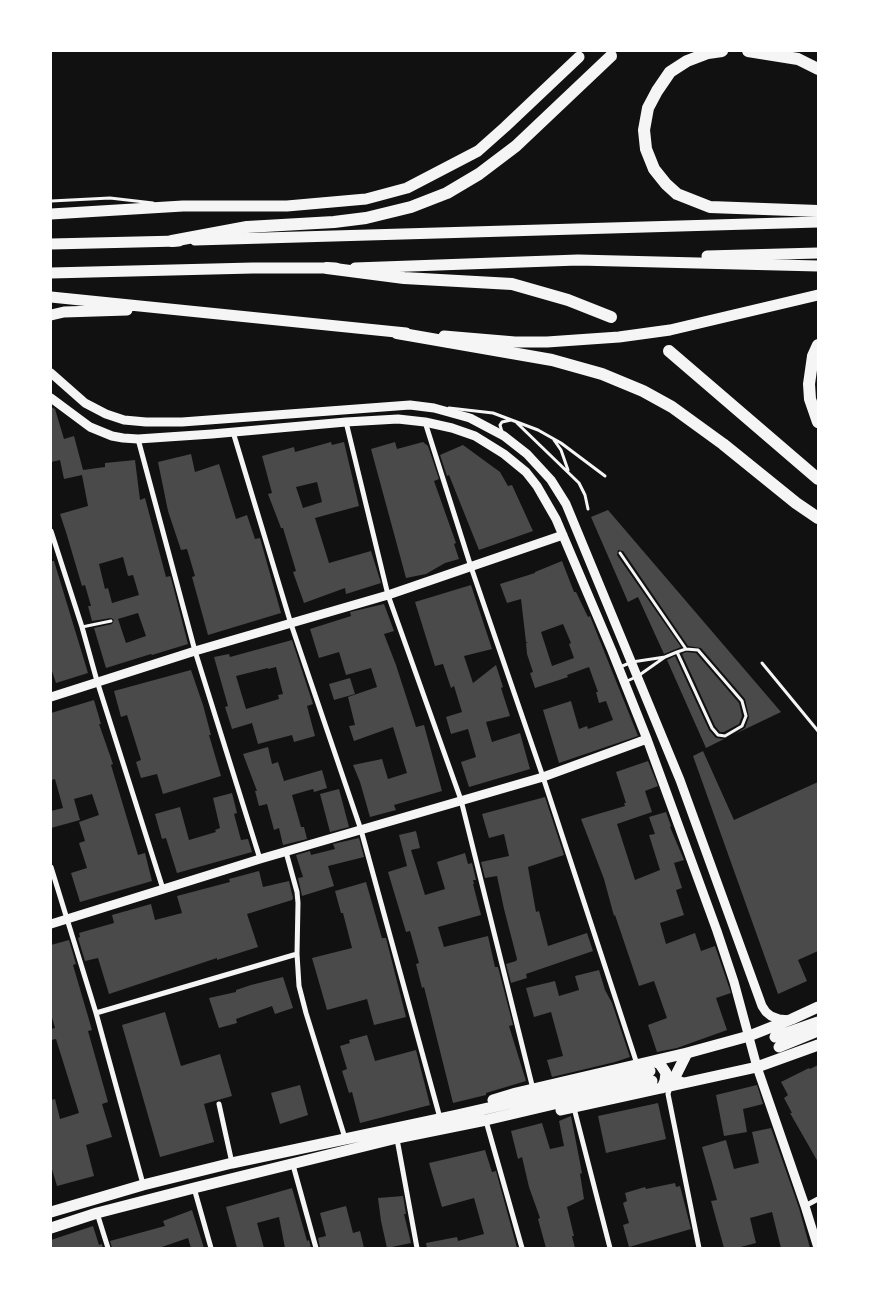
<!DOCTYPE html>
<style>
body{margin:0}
#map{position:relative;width:869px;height:1299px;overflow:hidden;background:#111;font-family:Signika,sans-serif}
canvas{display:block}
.frame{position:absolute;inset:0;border:52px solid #fff;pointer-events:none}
</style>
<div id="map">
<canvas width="869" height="1299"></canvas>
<div class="frame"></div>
</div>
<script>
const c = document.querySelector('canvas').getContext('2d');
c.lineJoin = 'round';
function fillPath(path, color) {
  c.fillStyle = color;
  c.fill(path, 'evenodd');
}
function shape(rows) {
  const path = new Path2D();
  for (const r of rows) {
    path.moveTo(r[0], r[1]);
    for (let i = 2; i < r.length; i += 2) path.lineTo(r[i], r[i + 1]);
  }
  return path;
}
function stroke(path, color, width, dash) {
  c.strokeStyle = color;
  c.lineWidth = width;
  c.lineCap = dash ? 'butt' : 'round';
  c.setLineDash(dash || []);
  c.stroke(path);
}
fillPath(shape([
 [51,407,55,409,64,439,74,436,83,470,105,467,105,463,135,460,140,500,145,498,166,577,170,576,171,578,188,644,152,655,151,654,106,668,94,628,112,624,114,620,111,618,92,621,88,606,91,606,85,585,82,586,66,532,60,514,88,506,82,475,64,479,60,460,51,462],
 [123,557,128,576,133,575,139,595,112,603,108,588,105,589,99,564],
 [138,613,146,636,126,643,118,619],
 [331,442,332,445,344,442,359,506,315,518,329,563,371,551,381,583,346,594,345,588,304,603,293,572,296,571,283,528,281,528,268,494,272,493,262,456,294,447,295,452],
 [317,482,322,502,303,508,296,487],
 [395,442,397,449,423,442,428,446,439,479,434,481,456,543,454,544,459,559,445,563,426,574,406,578,371,449],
 [463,445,500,472,508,486,512,485,533,531,479,550,449,475,447,476,440,455],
 [191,454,195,472,219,464,236,519,247,515,255,539,260,538,281,613,208,635,192,577,195,576,187,549,181,550,168,511,158,462],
 [608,510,781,712,735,734,745,728,749,717,745,699,701,648,688,646,623,551,618,550,617,555,681,647,664,654,638,597,628,602,591,517],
 [51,561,54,561,88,673,56,683,51,668],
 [562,561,574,592,576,592,588,617,590,616,638,736,559,763,543,710,571,701,579,729,587,726,588,729,613,720,606,701,599,703,596,692,598,692,589,667,567,675,568,677,535,688,530,673,533,672,527,654,526,643,528,642,526,642,521,599,507,603,500,584,535,573,535,572],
 [563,624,571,643,569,644,574,658,552,666,541,632],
 [471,585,492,649,464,656,473,683,496,665,503,687,501,688,510,716,486,722,492,742,520,733,530,769,469,787,461,762,476,757,468,729,451,734,446,717,462,712,454,686,451,688,443,664,435,666,415,602],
 [384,604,394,631,384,634,396,665,416,727,424,725,442,791,394,805,396,810,370,817,360,782,353,765,382,759,388,779,407,773,393,727,354,741,349,726,355,725,348,697,377,687,371,668,346,675,339,652,319,658,310,629,351,616,350,612],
 [292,640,313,704,307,706,315,736,294,742,292,735,258,744,252,723,232,729,225,707,228,706,214,657,229,654,230,657],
 [276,667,283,694,278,695,279,699,246,709,236,676,268,668,268,669],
 [686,652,696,653,739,703,742,716,739,724,724,732,720,732,715,726,682,654],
 [675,656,709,730,716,738,724,739,706,748,667,660],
 [191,670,203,705,211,735,209,735,221,776,163,794,157,774,141,778,136,762,141,760,127,715,121,717,114,691],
 [350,678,355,694,334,700,329,684],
 [94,700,101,724,99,724,113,764,111,765,138,855,145,853,152,881,80,902,71,873,87,868,79,843,85,841,79,822,99,815,92,794,74,799,80,820,51,828,51,811,63,808,55,779,51,780,51,713],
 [268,747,272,764,278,762,284,781,322,770,327,788,314,792,313,789,292,795,301,827,304,827,307,839,283,845,279,828,274,830,267,804,259,806,255,791,257,791,243,754],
 [703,751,734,820,818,782,818,951,798,960,807,981,778,994,693,756],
 [648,761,658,786,645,791,652,812,617,824,635,880,660,870,649,835,655,834,649,817,666,812,671,826,670,827,684,860,674,863,682,888,676,890,684,915,660,923,666,944,695,933,701,951,715,946,731,993,716,998,727,1030,677,1048,657,1052,648,1025,667,1018,654,981,639,986,615,915,614,916,604,879,581,819,625,806,624,803,626,803,616,772],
 [339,789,349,827,330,832,320,794],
 [232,793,237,813,234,814,241,840,248,839,252,852,177,873,166,838,162,839,155,814,180,807,189,840,216,832,215,830,220,828,213,798],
 [545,797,564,855,528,867,536,912,539,911,548,946,587,933,593,951,526,974,527,978,511,983,506,964,516,961,517,959,504,909,497,876,485,878,481,862,509,856,504,834,489,838,482,814],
 [416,831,420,848,411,850,425,895,445,889,437,862,465,853,468,864,472,863,476,880,473,880,474,884,473,884,481,915,438,927,444,947,488,936,495,967,498,967,513,1025,509,1026,526,1081,486,1093,486,1095,453,1103,424,987,422,988,416,964,419,963,410,931,406,932,388,872,407,866,399,835],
 [359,838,364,857,328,866,334,886,302,896,298,878,303,877,296,855,310,851,311,855,335,849,333,844],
 [259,871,263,887,289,881,293,898,292,900,247,914,258,947,217,960,217,958,109,994,98,958,85,961,78,938,80,937,79,933,114,923,112,915,151,904,155,920,182,913,177,896,230,882,229,879],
 [366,882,382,938,386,938,406,1017,374,1025,367,999,327,1010,312,958,352,948,343,913,341,913,335,891],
 [69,940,76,964,73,965,92,1030,88,1031,108,1102,102,1104,112,1137,86,1145,94,1176,57,1186,51,1166,51,1100,55,1099,60,1119,79,1113,56,1039,51,1040,51,1029,55,1028,51,1014,51,945],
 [599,970,605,990,612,1003,630,1057,615,1062,552,1077,547,1060,563,1056,551,1012,534,1017,526,988,555,981,559,996,579,990,575,976],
 [283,977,293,1008,275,1014,272,1006,236,1019,237,1023,219,1028,209,998,236,992,236,990,251,985],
 [165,1012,181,1066,220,1054,232,1096,204,1104,214,1142,160,1157,122,1025],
 [367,1035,375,1061,416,1050,430,1105,360,1123,352,1092,349,1093,342,1071,347,1069,340,1046,350,1043,349,1040],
 [818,1065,818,1162,790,1113,792,1113,784,1098,788,1095,781,1082,809,1068,810,1069],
 [300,1085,308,1115,280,1124,271,1093],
 [757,1085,763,1104,743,1109,747,1132,724,1136,716,1095],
 [658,1103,666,1139,606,1153,598,1116],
 [571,1116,582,1173,580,1174,584,1199,567,1207,574,1236,572,1236,575,1248,546,1248,538,1219,540,1218,529,1187,522,1157,518,1159,511,1131,542,1123,550,1149,564,1146,559,1121],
 [771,1128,799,1208,810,1248,781,1248,772,1212,750,1218,756,1243,737,1248,724,1248,711,1201,717,1200,702,1147,726,1140,734,1169,759,1163,752,1132],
 [485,1150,492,1172,496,1171,517,1248,427,1248,426,1243,457,1237,458,1241,484,1234,474,1198,442,1207,429,1163],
 [675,1183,676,1187,680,1186,691,1229,629,1247,623,1225,629,1223,623,1203,627,1201,625,1193,645,1187,646,1189],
 [292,1188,307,1241,309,1240,311,1248,285,1248,279,1217,257,1223,264,1248,237,1248,226,1207],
 [403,1196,406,1214,404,1214,411,1243,387,1248,381,1221,378,1198],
 [346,1206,353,1233,360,1231,364,1248,320,1248,318,1238,326,1236,320,1213],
 [192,1210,204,1248,191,1248,188,1238,159,1248,112,1248,110,1241,165,1226,163,1221],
 [93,1226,99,1245,102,1244,103,1248,51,1248,51,1240]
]), '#4a4a4a');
stroke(shape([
 [51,201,110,198,153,203],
 [449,408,493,413,538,430,561,443,605,476],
 [517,423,579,483,585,495,588,509],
 [502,432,500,425,502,422,511,420],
 [554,440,561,450,568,470],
 [620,553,686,649],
 [82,627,111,621],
 [762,663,818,731],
 [620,667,632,662,665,657],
 [625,682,638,676,665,657,677,652,686,649,698,650,742,701,746,716,742,726,725,736,718,735,712,728,677,652]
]), '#f5f5f5', 3);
stroke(shape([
 [346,422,388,595,461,800,533,1089],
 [425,422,471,567,543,777,637,1064],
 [233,432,291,624,361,830,440,1118],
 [138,439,195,651,260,859],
 [51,531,82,627,97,681,163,889],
 [286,852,297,892,298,903,297,954,299,986,306,1013,345,1138],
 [51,867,96,1013,143,1184],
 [96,1013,297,954],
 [670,1087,668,1094,699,1248],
 [219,1104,232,1163],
 [574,1108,610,1248],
 [486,1121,522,1248],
 [397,1139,417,1248],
 [293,1165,316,1248],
 [194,1188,211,1248],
 [805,1206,818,1199],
 [97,1213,108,1248]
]), '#f5f5f5', 5);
stroke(shape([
 [51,373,85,403,106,414,124,420,146,422,182,422,410,405,434,408,470,418,504,436,527,454,551,480,566,504,680,780,762,1006,766,1012,771,1016,779,1019,790,1020],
 [51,398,90,427,112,436,123,438,138,439,212,434,346,422,398,419,425,422,452,428,475,436,504,454,526,472,537,486,556,519,612,651,647,739,717,931,734,982,757,1067,805,1206,818,1248],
 [51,697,195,651,388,595,563,535],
 [51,924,260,859,543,777,647,739]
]), '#f5f5f5', 9);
stroke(shape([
 [775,1037,818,1022],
 [779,1047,818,1031],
 [654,1061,660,1064,666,1073,665,1081,662,1088],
 [683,1083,678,1081,675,1077,687,1053],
 [493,1100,516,1093,687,1053,749,1036,792,1019,818,1007],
 [561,1110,757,1067,818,1045],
 [51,1212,143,1185,232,1163,458,1115,650,1071],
 [51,1228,97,1213,194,1188,397,1138,486,1120,652,1081]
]), '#f5f5f5', 11);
stroke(shape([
 [51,214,183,206,287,206,366,199,407,188,478,151,505,127,579,57],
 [195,240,818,222],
 [51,244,179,241],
 [707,256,818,253],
 [355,268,578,260,818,266],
 [51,273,253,268,336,268],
 [51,297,406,333],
 [51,315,64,312,127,310],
 [444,336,515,342,547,342,619,337,670,330,818,295]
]), '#f5f5f5', 11);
stroke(shape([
 [722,51,708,53,687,61,670,72,657,91,648,108,644,130,646,149,654,169,666,184,677,194,710,207,818,211],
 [748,51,798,59,818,69],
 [172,241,247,227,334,222,366,218,411,207,447,193,479,174,516,146,611,56],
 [327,268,404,278,512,284,568,300,611,317],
 [397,333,552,360,602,374,643,391,672,407,723,444,796,503,818,518],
 [818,345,813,356,809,384,810,399,818,422],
 [669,351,818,479]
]), '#f5f5f5', 12);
</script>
